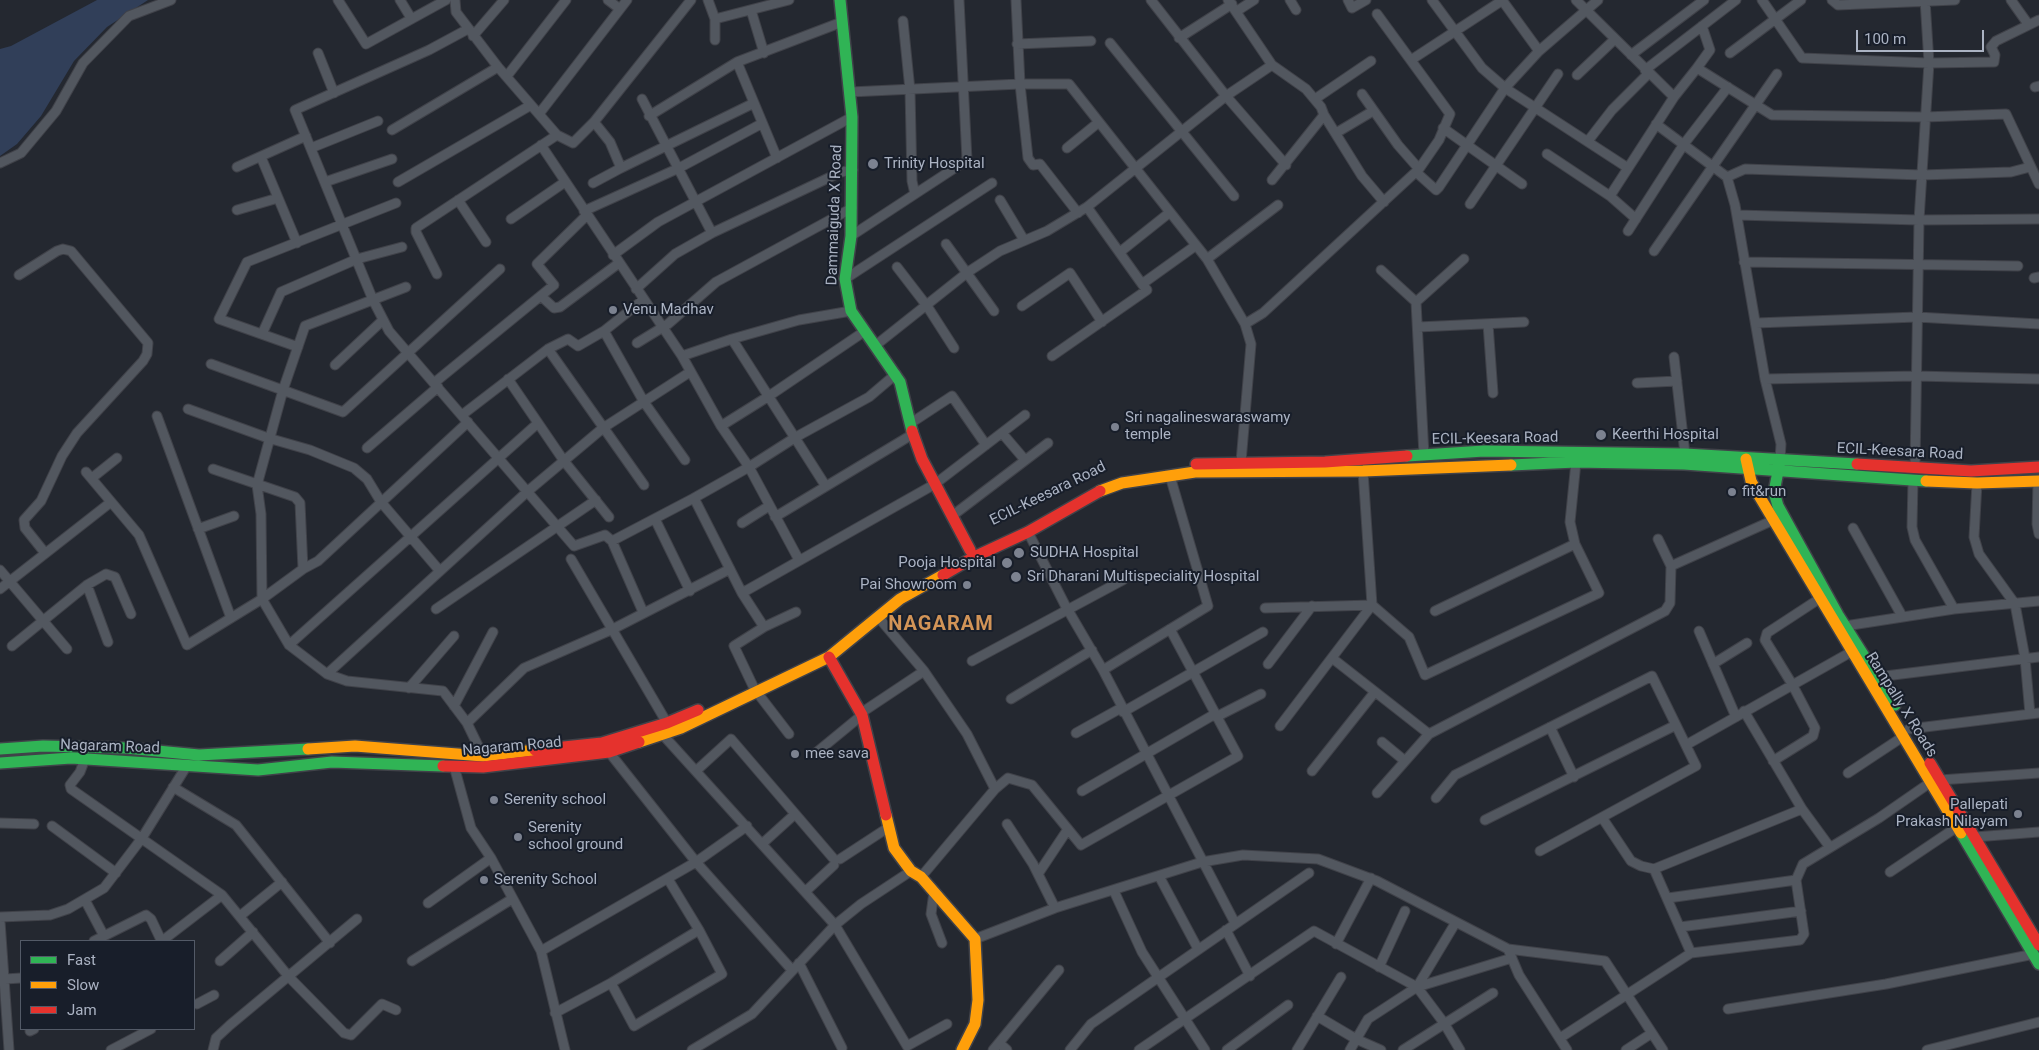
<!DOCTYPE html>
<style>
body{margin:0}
#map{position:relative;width:2039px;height:1050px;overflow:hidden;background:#242830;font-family:Roboto,sans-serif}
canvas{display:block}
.legend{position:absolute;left:20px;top:940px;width:175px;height:90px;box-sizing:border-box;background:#181e2a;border:1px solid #535a67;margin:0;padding:6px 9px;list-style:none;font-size:15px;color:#abb3c3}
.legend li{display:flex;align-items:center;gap:10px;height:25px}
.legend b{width:25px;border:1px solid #535a67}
.scale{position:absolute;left:1856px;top:30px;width:128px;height:22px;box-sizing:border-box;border:2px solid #abb3c3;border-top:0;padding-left:6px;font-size:15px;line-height:18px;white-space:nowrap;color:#abb3c3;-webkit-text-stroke:4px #181e2a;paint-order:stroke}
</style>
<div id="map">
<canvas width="2039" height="1050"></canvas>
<ul class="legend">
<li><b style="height:6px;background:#30b455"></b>Fast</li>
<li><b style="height:6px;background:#ff9f0a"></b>Slow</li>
<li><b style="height:6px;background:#e5322d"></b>Jam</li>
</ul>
<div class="scale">100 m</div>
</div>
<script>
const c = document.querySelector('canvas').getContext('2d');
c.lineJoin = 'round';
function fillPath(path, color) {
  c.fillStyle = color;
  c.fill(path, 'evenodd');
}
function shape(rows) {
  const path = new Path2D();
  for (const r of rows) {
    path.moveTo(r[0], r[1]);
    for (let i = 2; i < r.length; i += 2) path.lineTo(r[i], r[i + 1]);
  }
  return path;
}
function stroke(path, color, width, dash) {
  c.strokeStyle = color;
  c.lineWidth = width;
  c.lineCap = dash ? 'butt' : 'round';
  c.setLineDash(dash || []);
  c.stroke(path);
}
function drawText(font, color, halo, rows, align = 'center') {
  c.font = font + ' Roboto,sans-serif';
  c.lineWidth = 4;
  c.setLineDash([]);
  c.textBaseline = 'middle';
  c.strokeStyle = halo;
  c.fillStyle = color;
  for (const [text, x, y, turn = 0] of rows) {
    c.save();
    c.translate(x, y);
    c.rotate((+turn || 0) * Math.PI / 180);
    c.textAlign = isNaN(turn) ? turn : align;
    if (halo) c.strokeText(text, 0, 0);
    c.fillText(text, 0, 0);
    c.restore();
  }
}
fillPath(shape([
 [97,0,148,0,107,27,74,61,41,116,17,144,0,156,0,49,11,46]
]), '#313f59');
const street = shape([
 [338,0,366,44,446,0],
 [400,0,411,18],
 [455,0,456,12,498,67,557,135,573,143,594,122,691,0],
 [608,0,620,9],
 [708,0,715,19,715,40],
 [1016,0,1020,84,1028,158,1033,165,1040,164,1078,213],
 [1151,0,1226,96,1286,165],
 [1290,0,1296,10],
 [1348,0,1352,8,1366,0],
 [1432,0,1482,68,1505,88,1628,168],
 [1502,0,1539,51],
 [1576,0,1674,97],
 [1762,0,1802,58,1929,63,1994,62,1995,55,1991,47,1996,41,2039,20],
 [1832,0,1838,5,1955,0],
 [2011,0,2028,24],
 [751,10,764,53],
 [1237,11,1254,0],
 [715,19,789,0],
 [903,21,910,90,912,181,915,194,967,160,959,0],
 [468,29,429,50,295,110,373,300,389,331,574,546,605,535,612,541,643,612],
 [473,36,504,0],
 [1179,38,1232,4],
 [1110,43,1234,196],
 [1017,44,1091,41],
 [318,53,334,93],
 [1730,53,1801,0],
 [1631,55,1704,0],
 [1411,60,1503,0],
 [737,62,842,22],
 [1272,65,1306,89,1321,107,1324,115,1272,180],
 [1697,68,1710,50,1702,26],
 [1645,70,1736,0],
 [1577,75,1615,39],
 [507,76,566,0],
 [2035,87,2039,86],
 [850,92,1020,84,1069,84,1207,259,1245,324,1251,344,1241,462],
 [1362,94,1398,145,1419,169],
 [642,99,712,233],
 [1315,99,1371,61],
 [539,114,627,0],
 [1324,115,1362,176,1384,202],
 [649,116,737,62,777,158],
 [1656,124,1727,177,1735,205,1765,379,1781,444,1780,460],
 [1443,128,1522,184],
 [392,130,498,67],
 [1336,133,1373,111],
 [1588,141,1612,110,1649,73],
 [541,145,682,356,721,426,749,467,799,560],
 [311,148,378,121],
 [1067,148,1099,122],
 [1547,154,1610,196,1674,97,1697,68,1772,115,1925,117,2006,114,2039,184],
 [261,157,297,243],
 [0,163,21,153,56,111,83,63,129,16,171,0],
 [237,167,306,136],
 [621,168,754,103],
 [1416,172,1436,190,1439,187,1505,88,1539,51,1598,0],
 [1727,177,1745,169,1922,175,2011,172,2030,167],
 [325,182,392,159],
 [398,182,531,105],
 [593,183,621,168,610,142,594,122],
 [1610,196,1636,219],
 [458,200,486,242],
 [1000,200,1024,240],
 [1470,204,1558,74],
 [1087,207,1142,284,1195,246],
 [237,210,278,198],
 [584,211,679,168,761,124],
 [1737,215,1919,220,2039,219],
 [511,219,565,182],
 [1628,231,1684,144,1728,87],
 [851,236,915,194],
 [946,244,994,311],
 [1654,251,1777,74],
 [1120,252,1169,213],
 [613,255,658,222,852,117],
 [1207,259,1278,205],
 [1744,262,2018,266],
 [897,267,927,306,954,348],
 [1381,270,1416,302,1424,455],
 [437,274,416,232,416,228,557,135],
 [19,275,57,251,63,249,71,251,148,343,147,354,143,361,77,433,62,456,41,501,24,520,25,528,45,553],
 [2034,278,2039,277],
 [845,279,992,183],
 [406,287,305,326,283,390,257,485,261,514,262,599,289,645,327,674,347,681,443,691,467,723,483,756],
 [636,289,675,254,712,233,841,172,853,170],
 [541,296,554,308,560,307,619,263],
 [1416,302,1464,259],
 [1022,306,1070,273,1102,322],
 [1756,323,1917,317,2039,324],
 [1245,324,1263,313,1419,169,1439,140,1450,114,1377,14],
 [1488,324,1493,393],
 [1418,327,1524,322],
 [604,331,644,402,685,460],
 [262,334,281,292,357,259,402,247],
 [732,339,825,485],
 [637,343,668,324,716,282,852,208],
 [876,345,968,272,1000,251,1047,231,1087,207,1226,96,1272,65,1228,0],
 [298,347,219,319,247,262,396,203],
 [548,349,644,485],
 [682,356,732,339,799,320,851,311],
 [1052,356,1147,290,1142,284],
 [1674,357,1685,454],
 [211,364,343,412,500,269],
 [335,365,383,320],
 [508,379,564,461,609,517],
 [1765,379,1916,376,2039,379],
 [434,383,554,285,537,264,587,215],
 [1637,383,1677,381],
 [188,409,268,438,310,450,354,468,367,479,381,502,439,570],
 [462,415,548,349,568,339,578,346,604,331,643,300],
 [157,416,231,618],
 [911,423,952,396,986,445],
 [721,426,769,396,865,331],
 [1002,433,1025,460],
 [367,448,438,387],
 [1915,468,1919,220,1929,63,1925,0],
 [213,469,295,497,300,503,303,569],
 [86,472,139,535,187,645,262,599,303,569,318,561,468,422],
 [92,478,117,458],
 [1913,480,1912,527,1915,540,1954,609],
 [2038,481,2037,524,2039,534],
 [1977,483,1974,537,1979,554,2015,604,2025,658,2030,714],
 [694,498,742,593,764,627],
 [952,516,1048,443],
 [775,517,913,434],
 [655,519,690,591],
 [742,523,769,506],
 [1853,528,1902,616],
 [198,529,234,516],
 [1028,532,1065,605,1103,670,1235,923],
 [1658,539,1671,566],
 [612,541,694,498,749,467,796,437,869,397,896,374],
 [571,559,667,723],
 [0,570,67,649],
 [87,585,108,642],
 [0,589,111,502],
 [742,593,935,484,1025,415],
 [1265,608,1372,605,1409,637,1425,675,1599,593,1575,544,1570,522,1576,462],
 [436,609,596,500],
 [1435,611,1575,544],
 [879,618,924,671,967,734,995,789,921,877],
 [1845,626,1954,609,2039,601],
 [1699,631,1736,717],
 [289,645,538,423],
 [12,646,87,585,106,574,115,577,131,614],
 [1332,658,1429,734],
 [972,661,1123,580],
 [1268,664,1312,606],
 [1713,664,1747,643],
 [1103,670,1208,606,1170,476],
 [327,674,528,491,603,428,690,372],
 [1877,677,2039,657],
 [753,686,734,646,764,627,796,612],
 [409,688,454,636],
 [756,691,789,734],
 [1011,699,1092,650],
 [454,706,493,632],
 [1744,711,1802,809,1829,846],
 [1123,712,1263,632],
 [861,713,924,671],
 [1216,717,1261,694],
 [467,723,524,668,611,630,730,569],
 [1280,726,1372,605,1363,471],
 [1550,727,1574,777],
 [1909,729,2039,713],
 [1076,733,1121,708],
 [663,735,835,925,907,1046,947,1024],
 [1382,742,1405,761],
 [1686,745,1851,652],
 [609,752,696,862,792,970],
 [817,752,862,715],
 [85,759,80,772,70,785,71,789,222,895,289,977,344,1033,351,1035,382,1004,396,1010],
 [1773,761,1813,736,1815,728,1792,684,1765,640,1767,633,1819,599],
 [454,766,471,828,491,858,541,951,565,1050],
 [697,770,731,739,833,858],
 [1312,771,1374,693],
 [1848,773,1904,736],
 [1940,780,2039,773],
 [173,787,236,825,330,943],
 [995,789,1008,778,1032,785,1081,845,1238,756,1170,629],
 [1082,791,1215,714],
 [1377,793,1429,734,1665,611,1670,603,1671,566,1778,518],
 [1436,798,1455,775,1652,676,1696,766,1540,851],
 [1603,819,1631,861,1641,866,1654,869,1802,809],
 [1485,820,1676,725],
 [0,823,34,824],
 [1007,824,1033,864,1055,908],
 [52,826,116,873],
 [1975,837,2039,832],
 [763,843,795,814],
 [840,859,889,827],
 [1890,872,1957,827],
 [1038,874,1068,829],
 [1159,876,1198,949],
 [806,891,834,865],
 [1114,891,1142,952,1205,1050],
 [934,892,931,914,942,943],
 [1668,898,1796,880,1803,864,1879,818,1931,782],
 [85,900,104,936,94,941],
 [428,903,491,858],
 [240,916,282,882],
 [0,917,50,915,68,909,104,888,142,838,186,767],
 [0,921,9,1050],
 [1680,927,1801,911],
 [1226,930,1250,976],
 [104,936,146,915,151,919,161,940],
 [975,939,1055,908,1202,862,1243,855,1318,859,1377,881,1508,949,1605,961,1663,1050],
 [162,941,222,895],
 [1336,944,1371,878],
 [1508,949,1519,975,1567,1050],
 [541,951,696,862,747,826],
 [1691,953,1800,940,1804,934,1796,880],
 [220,961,253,932],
 [412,961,512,899],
 [799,963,842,1048],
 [1379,967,1405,911],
 [5,979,21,978],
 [611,983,634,1026,722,974,699,930,668,879],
 [1417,987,1512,958],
 [197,1004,214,995],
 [1728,1009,1886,984,2034,954],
 [555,1013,611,983,699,930],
 [1317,1016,1356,1039,1381,1050],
 [30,1031,34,1029],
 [1560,1038,1691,953,1654,869],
 [999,1043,1007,1050],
 [111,1050,151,1029],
 [213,1050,216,1038,230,1025,357,919],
 [692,1050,752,1014,835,925,861,904,911,871],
 [993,1050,1059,970],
 [1070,1050,1091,1024,1309,873],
 [1139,1050,1314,931,1417,987,1444,1023,1460,1050],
 [1227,1050,1288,1005],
 [1297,1050,1341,977],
 [1350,1050,1368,1019,1417,987,1456,922],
 [1403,1050,1493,993],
 [1626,1050,1652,1033],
 [1927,1050,2039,1022]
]);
const fast = shape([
 [840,0,852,117,851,236,845,279,851,311,900,382,912,431],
 [1407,456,1484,451,1685,454,1857,464],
 [1780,461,1774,492,1778,506,1838,615,1895,705],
 [1511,465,1576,462,1684,464,1926,481],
 [0,749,43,746,126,748,199,755,308,749],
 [0,763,71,758,258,770,332,762,443,766],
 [1961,833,2039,964]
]);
const slow = shape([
 [1746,459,1751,481,1758,494,1961,833],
 [1926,481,1977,483,2039,481],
 [1100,491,1122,483,1195,472,1363,471,1511,465],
 [639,742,681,728,829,657,900,599,943,575],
 [308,749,355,746,483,756,535,750],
 [886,815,894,848,911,871,921,877,975,939,978,1000,975,1024,962,1050]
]);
const jam = shape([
 [912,431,922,459,970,550],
 [1196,464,1325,462,1407,456],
 [1857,464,1971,471,2039,467],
 [943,575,974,557,1028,532,1100,491],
 [829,657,862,715,886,815],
 [535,750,602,743,667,723,698,710],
 [1930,763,2039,945],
 [443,766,483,767,609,752,639,742]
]);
stroke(street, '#404249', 11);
stroke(fast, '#404249', 14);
stroke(slow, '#404249', 14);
stroke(jam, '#404249', 14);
stroke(street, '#52575f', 9);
stroke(fast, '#30b455', 11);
stroke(slow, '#ff9f0a', 11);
stroke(jam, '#e5322d', 11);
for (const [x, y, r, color] of [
 [873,164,6,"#7c8290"],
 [613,310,5,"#7c8290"],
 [1115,427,5,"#7c8290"],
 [1601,435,6,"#7c8290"],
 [1732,492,5,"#7c8290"],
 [1019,553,6,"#7c8290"],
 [1007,563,6,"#7c8290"],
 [1016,577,6,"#7c8290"],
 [967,585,5,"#7c8290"],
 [795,754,5,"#7c8290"],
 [494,800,5,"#7c8290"],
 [2018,814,5,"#7c8290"],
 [518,837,5,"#7c8290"],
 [484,880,5,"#7c8290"]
]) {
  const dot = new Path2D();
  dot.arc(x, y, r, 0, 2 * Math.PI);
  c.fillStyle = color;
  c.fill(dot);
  stroke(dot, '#181e2a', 2);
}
drawText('15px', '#abb3c3', '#181e2a', [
 ["Trinity Hospital",884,164],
 ["Venu Madhav",623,310],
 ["Sri nagalineswaraswamy",1125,418],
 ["temple",1125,435],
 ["Keerthi Hospital",1612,435],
 ["fit&run",1742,492],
 ["SUDHA Hospital",1030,553],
 ["Pooja Hospital",996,563,"right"],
 ["Sri Dharani Multispeciality Hospital",1027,577],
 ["Pai Showroom",957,585,"right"],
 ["mee sava",805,754],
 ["Serenity school",504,800],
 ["Pallepati",2008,805,"right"],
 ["Prakash Nilayam",2008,822,"right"],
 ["Serenity",528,828],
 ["school ground",528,845],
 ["Serenity School",494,880]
], 'left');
drawText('15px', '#abb3c3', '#181e2a', [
 ["Dammaiguda X Road",835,215,-88],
 ["ECIL-Keesara Road",1495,439,-1],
 ["ECIL-Keesara Road",1900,452,3],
 ["ECIL-Keesara Road",1048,494,-26],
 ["Rampally X Roads",1901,705,58],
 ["Nagaram Road",110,747,2],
 ["Nagaram Road",512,747,-5]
]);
c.letterSpacing = '1px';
drawText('bold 20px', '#d29457', '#181e2a', [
 ["NAGARAM",941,625]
]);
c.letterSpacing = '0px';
</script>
